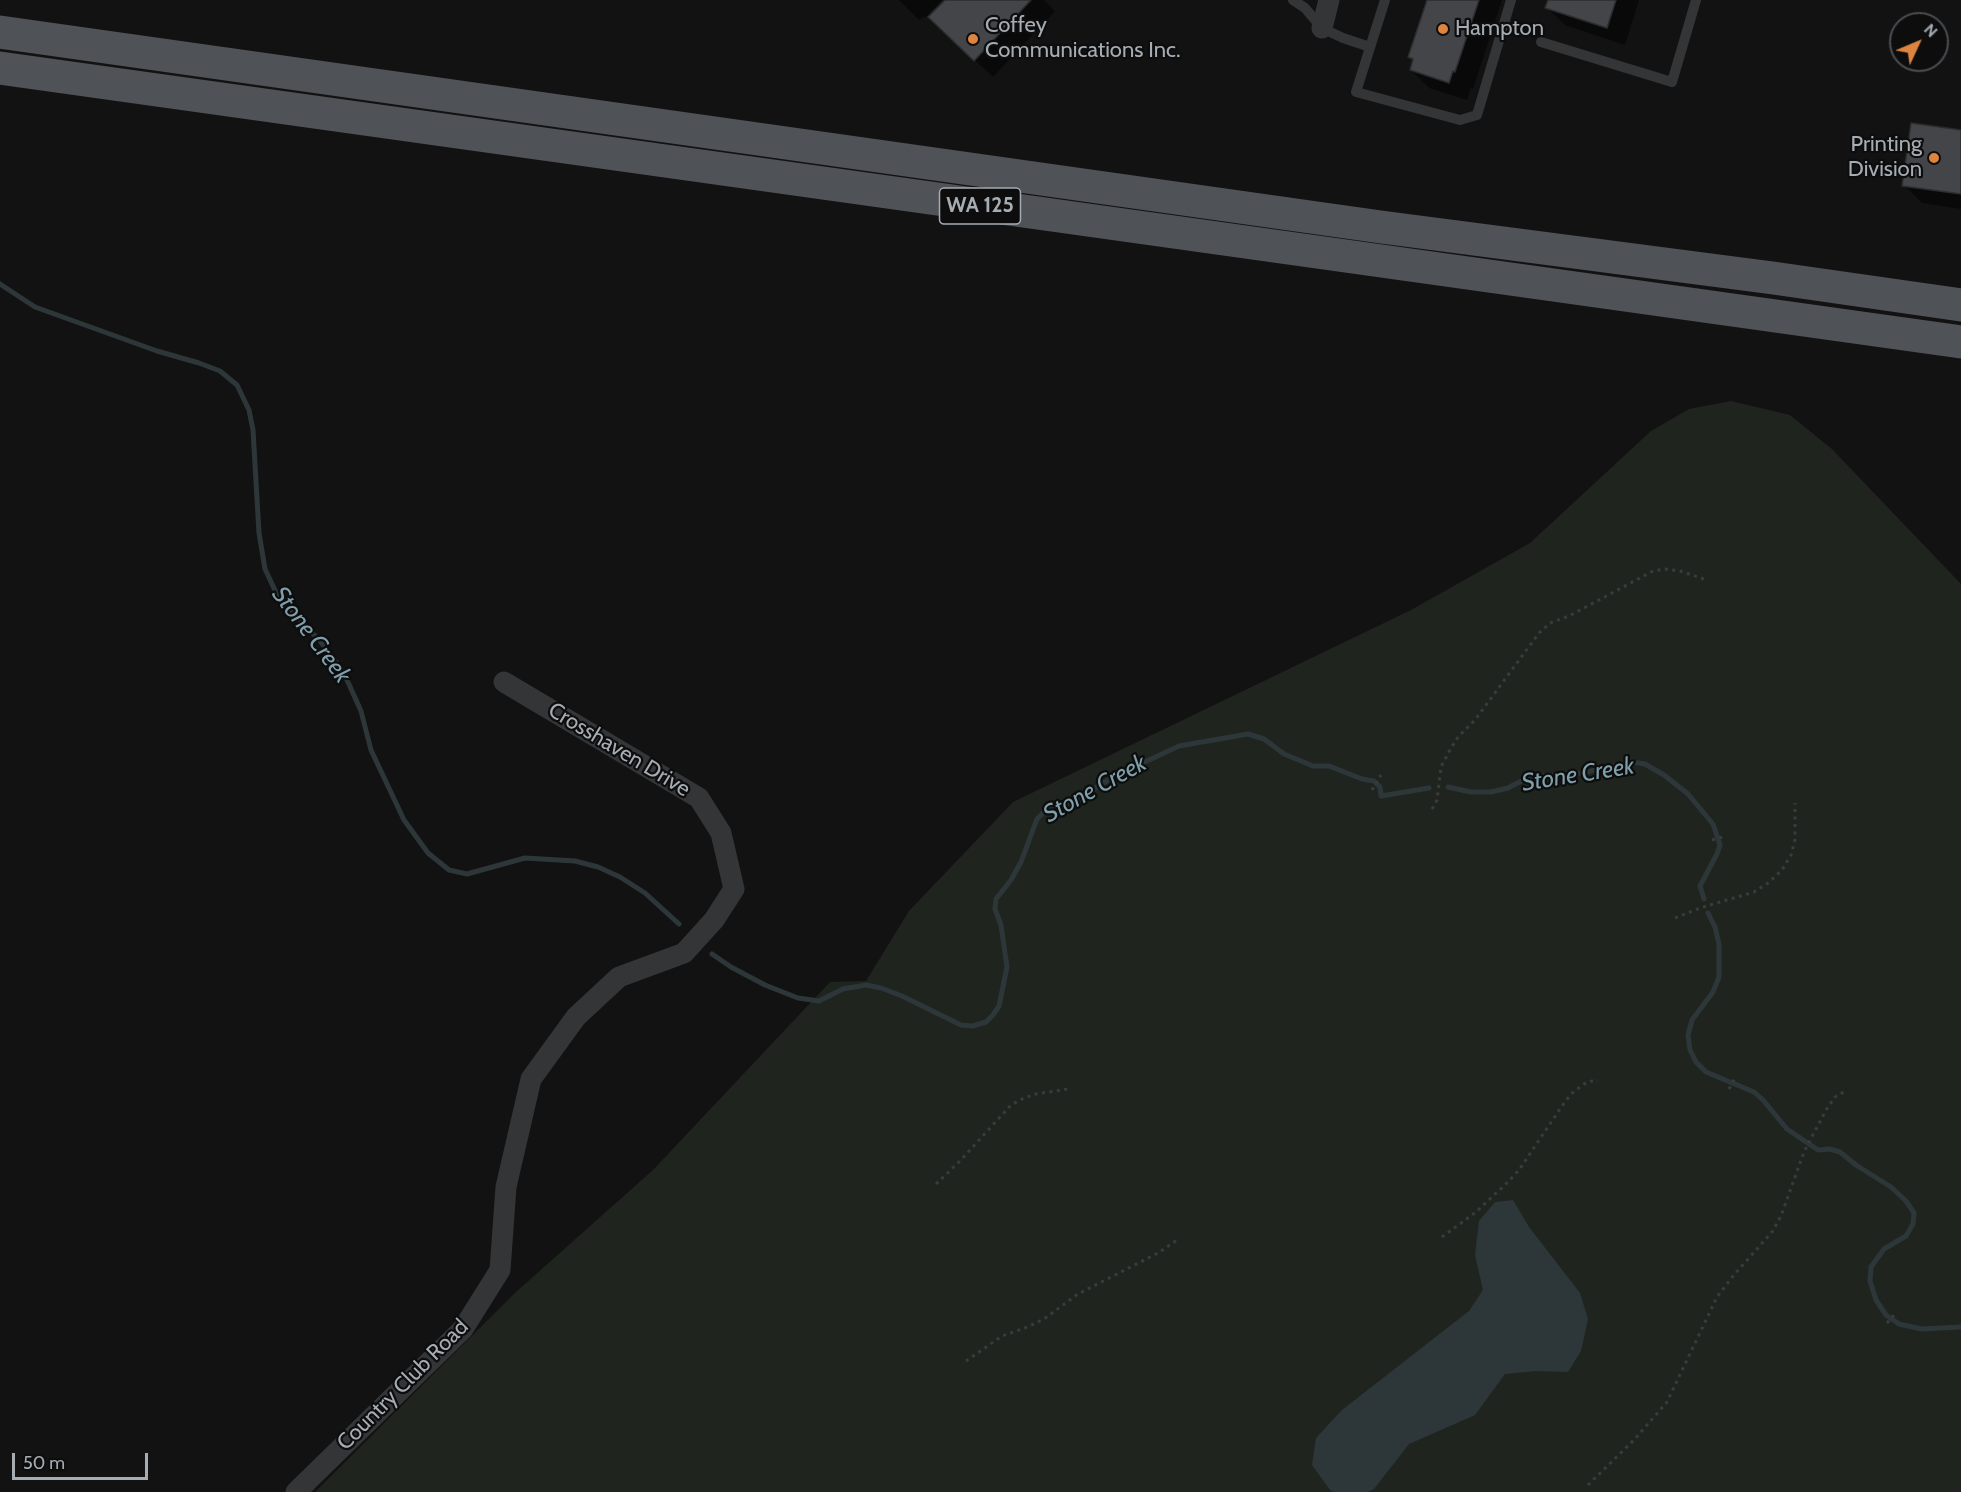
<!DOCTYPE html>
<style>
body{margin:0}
#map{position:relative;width:1961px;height:1492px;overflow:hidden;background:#121213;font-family:Cabin,sans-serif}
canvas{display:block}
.north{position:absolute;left:1889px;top:12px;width:60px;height:60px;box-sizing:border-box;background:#0d0d0e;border:2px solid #4a4d50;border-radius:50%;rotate:46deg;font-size:16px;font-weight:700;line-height:24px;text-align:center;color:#a5acb2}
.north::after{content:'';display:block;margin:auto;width:21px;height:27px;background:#dc8440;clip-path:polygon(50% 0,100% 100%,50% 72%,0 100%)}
.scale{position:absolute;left:12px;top:1453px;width:136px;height:27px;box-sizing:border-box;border:3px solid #a5acb2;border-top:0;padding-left:8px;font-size:18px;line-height:21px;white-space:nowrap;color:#a5acb2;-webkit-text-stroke:4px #0d0d0e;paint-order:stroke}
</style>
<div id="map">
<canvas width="1961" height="1492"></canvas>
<div class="north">N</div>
<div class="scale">50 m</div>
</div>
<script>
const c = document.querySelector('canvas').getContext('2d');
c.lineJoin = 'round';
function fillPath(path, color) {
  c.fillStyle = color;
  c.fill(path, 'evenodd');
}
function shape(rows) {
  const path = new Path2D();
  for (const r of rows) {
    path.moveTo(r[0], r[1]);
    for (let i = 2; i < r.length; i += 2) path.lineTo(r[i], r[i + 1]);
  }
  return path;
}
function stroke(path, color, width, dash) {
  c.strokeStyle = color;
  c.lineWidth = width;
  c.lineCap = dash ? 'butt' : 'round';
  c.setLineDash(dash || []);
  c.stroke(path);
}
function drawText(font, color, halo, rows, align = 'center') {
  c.font = font + ' Cabin,sans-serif';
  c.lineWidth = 4.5;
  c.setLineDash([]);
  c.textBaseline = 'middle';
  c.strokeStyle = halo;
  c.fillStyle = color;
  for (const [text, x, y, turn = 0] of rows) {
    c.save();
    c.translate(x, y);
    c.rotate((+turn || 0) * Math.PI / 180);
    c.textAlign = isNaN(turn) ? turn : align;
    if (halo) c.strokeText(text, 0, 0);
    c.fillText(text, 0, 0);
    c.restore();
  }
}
fillPath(shape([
 [1731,401,1790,415,1832,449,1961,584,1961,1492,315,1492,516,1292,653,1170,830,982,866,981,909,911,1013,802,1411,610,1530,543,1651,431,1689,409]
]), '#1f251e');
fillPath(shape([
 [1513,1200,1529,1227,1580,1293,1588,1319,1581,1351,1568,1372,1536,1371,1505,1374,1475,1415,1409,1444,1374,1489,1368,1492,1334,1492,1330,1490,1312,1465,1316,1438,1342,1410,1469,1311,1483,1290,1475,1255,1479,1221,1495,1202]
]), '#2d373a');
fillPath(shape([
 [899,0,942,0,925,18,924,16,919,20],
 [947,0,1044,0,1055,11,993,77,948,35],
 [1428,0,1502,0,1473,89,1471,88,1467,100,1429,88,1411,70,1414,61,1410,57],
 [1549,0,1639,0,1625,45,1565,25,1547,8],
 [1961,132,1961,209,1922,203,1904,185]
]), '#0007');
stroke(shape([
 [0,284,35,307,157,351,199,363,220,371,237,385,249,410,253,430,259,533,265,569,279,599,320,641,343,671,361,711,371,750,404,820,428,853,449,870,467,874,525,858,575,861,598,867,620,877,645,893,679,924],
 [1448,787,1471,792,1491,792,1508,788,1525,779,1540,776,1582,773,1632,762,1645,764,1664,775,1688,794,1713,824,1720,845,1717,854,1700,886,1704,899],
 [1708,913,1715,927,1719,944,1719,977,1713,992,1692,1020,1688,1035,1690,1050,1696,1062,1706,1072,1754,1092,1763,1100,1787,1129,1818,1150,1830,1149,1840,1152,1856,1165,1891,1187,1906,1201,1914,1213,1913,1224,1906,1236,1884,1249,1871,1267,1870,1281,1876,1300,1886,1315,1899,1324,1922,1329,1961,1327],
 [712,954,731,967,765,985,798,998,819,1001,843,989,866,985,881,988,902,996,961,1025,973,1026,986,1022,993,1015,999,1006,1007,967,1001,925,995,909,996,899,1011,880,1021,862,1037,819,1045,811,1054,806,1079,801,1101,784,1133,768,1137,763,1147,761,1179,746,1248,734,1264,739,1284,754,1313,766,1329,766,1362,779,1374,781,1380,787,1381,796,1429,788]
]), '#2d373a', 5);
const building = shape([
 [945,0,1031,0,974,61,928,17,945,0],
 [1427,0,1479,0,1455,72,1453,71,1449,83,1410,70,1413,59,1408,57,1427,0],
 [1548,0,1616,0,1607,28,1545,8,1548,0],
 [1911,123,1961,130,1961,194,1902,186,1911,123]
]);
fillPath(building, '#444548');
stroke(building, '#2c2d2f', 1.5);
stroke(shape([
 [1626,768,1627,755],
 [1372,790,1381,775],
 [1432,809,1437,800,1441,767,1451,748,1458,737,1475,720,1539,633,1550,623,1569,616,1653,571,1665,569,1680,571,1704,579],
 [1712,840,1726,836],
 [1675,918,1700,908,1754,892,1768,883,1782,870,1791,855,1795,840,1795,803],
 [1729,1089,1735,1078],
 [936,1184,960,1161,1011,1105,1024,1098,1036,1094,1068,1089],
 [1442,1237,1476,1212,1509,1181,1519,1170,1562,1106,1571,1094,1584,1084,1592,1081,1598,1081],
 [1887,1323,1895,1314],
 [966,1361,1002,1336,1025,1328,1044,1319,1078,1294,1158,1253,1177,1240],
 [1588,1485,1634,1440,1667,1402,1717,1297,1733,1276,1772,1232,1781,1216,1804,1152,1826,1110,1835,1097,1847,1090]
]), '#393c3e', 3, [3, 4.5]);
stroke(shape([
 [1293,0,1305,8,1322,28,1343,38,1370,47],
 [1385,0,1356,92,1460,120,1477,115,1511,0],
 [1541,42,1672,82,1696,0]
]), '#333537', 10);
stroke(shape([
 [1322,28,1329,0],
 [296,1492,463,1329,500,1270,506,1187,531,1079,576,1017,619,977,684,953,714,920,734,889,721,833,699,798,504,682]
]), '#333537', 21);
stroke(shape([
 [0,32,1381,227,1773,278,1961,305],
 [0,68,1961,342]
]), '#4f5256', 33);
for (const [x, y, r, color] of [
 [1443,29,6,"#dc8440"],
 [973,39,6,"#dc8440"],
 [1934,158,6,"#dc8440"]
]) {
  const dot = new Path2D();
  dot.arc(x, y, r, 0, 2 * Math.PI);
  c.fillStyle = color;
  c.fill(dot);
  stroke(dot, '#0d0d0e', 2);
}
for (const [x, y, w] of [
 [980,206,81]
]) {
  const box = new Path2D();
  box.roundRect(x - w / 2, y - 18, w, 36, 4.5);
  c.fillStyle = '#0d0d0e';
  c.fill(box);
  stroke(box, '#a5acb2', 1.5);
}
drawText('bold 21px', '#a5acb2', null, [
 ["WA 125",980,206]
]);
drawText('22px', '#a5acb2', '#0d0d0e', [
 ["Coffey",985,26],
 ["Communications Inc.",985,51],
 ["Hampton",1455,29],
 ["Printing",1922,145,"right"],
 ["Division",1922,170,"right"]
], 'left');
drawText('22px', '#a5acb2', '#0d0d0e', [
 ["Crosshaven Drive",619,750,31],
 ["Country Club Road",403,1385,-45]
]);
drawText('italic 24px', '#7f9faa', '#0d0d0e', [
 ["Stone Creek",311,635,53],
 ["Stone Creek",1578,775,-9],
 ["Stone Creek",1095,789,-29]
]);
</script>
